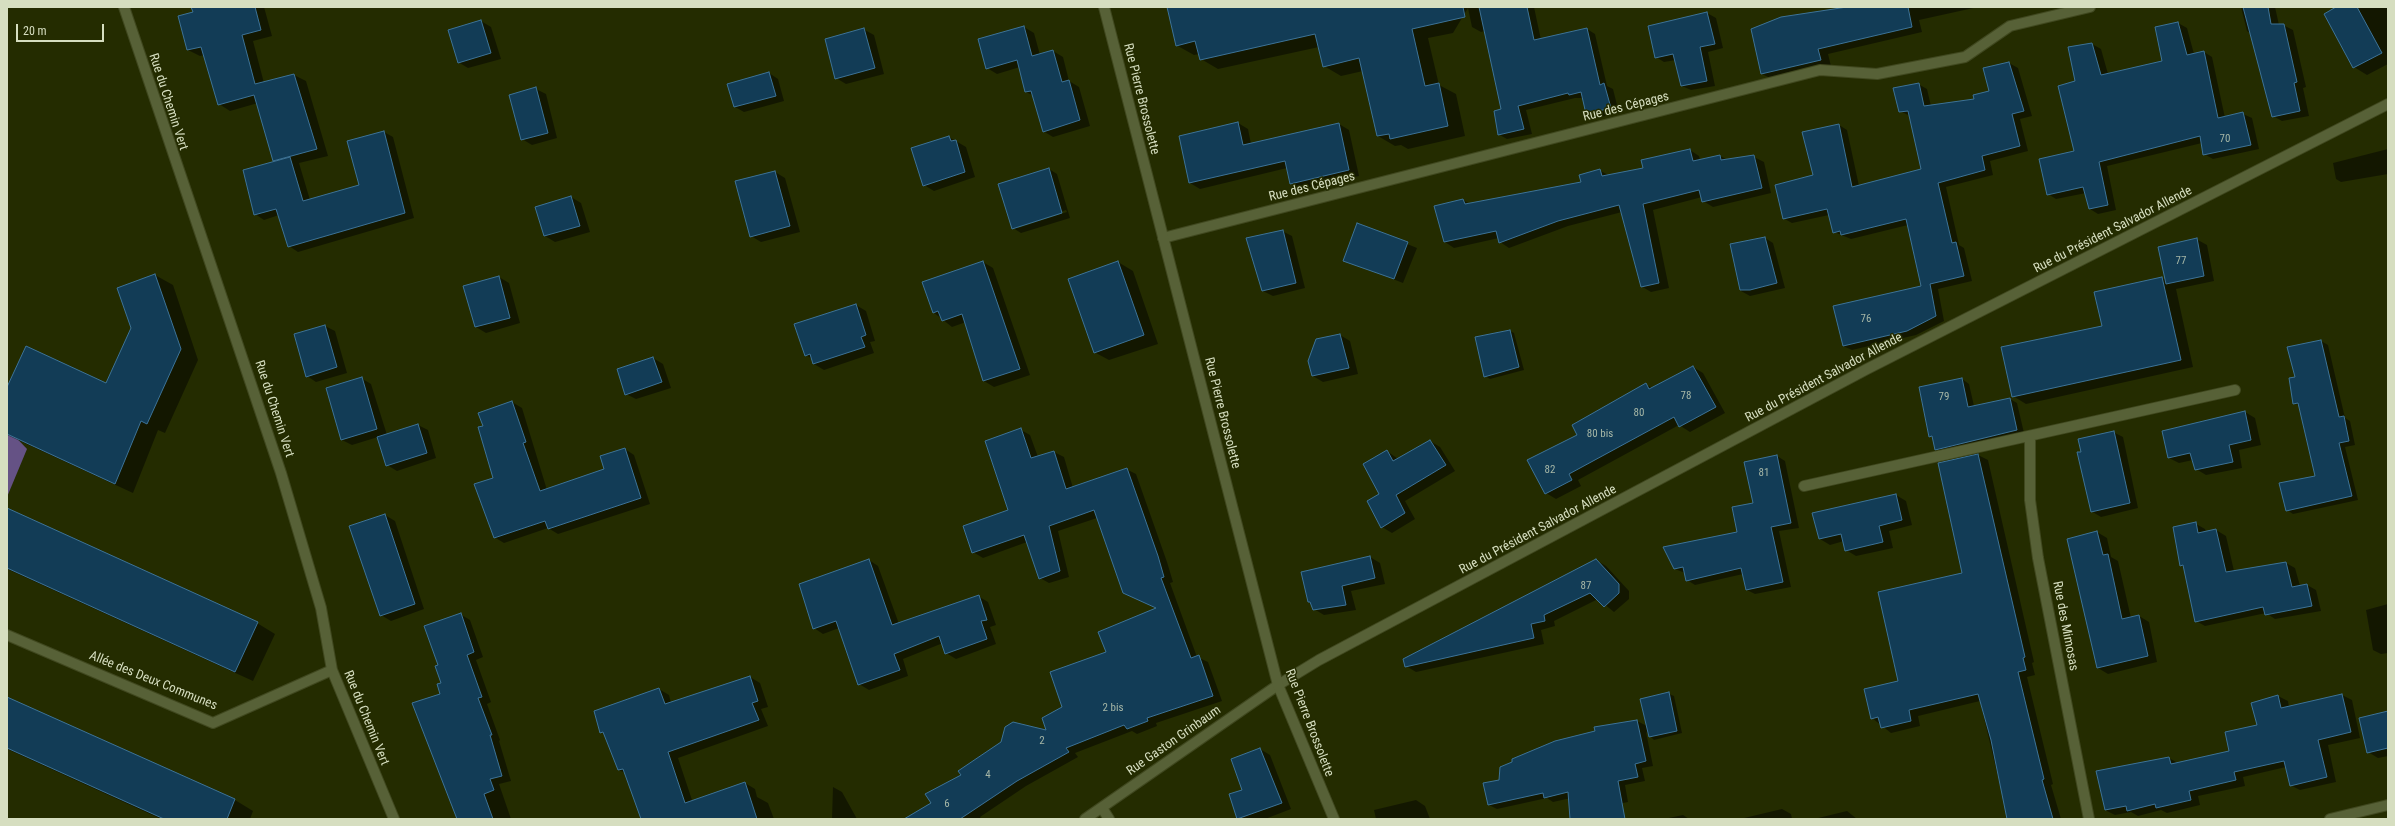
<!DOCTYPE html>
<meta charset="utf-8">
<style>
body{margin:0}
#map{position:relative;width:2395px;height:826px;overflow:hidden;background:#242c00;font-family:"Roboto Condensed",sans-serif}
canvas{display:block}
.frame{position:absolute;inset:0;border:8px solid #d6dec0;pointer-events:none}
.scale{position:absolute;left:16px;top:24px;width:88px;height:18px;box-sizing:border-box;border:2px solid #d6dec0;border-top:0;padding-left:5px;font-size:12px;line-height:14px;white-space:nowrap;color:#d6dec0;-webkit-text-stroke:3px #242c00;paint-order:stroke}
</style>
<div id="map">
<canvas width="2395" height="826"></canvas>
<div class="frame"></div>
<div class="scale">20 m</div>
</div>
<script>
const c = document.querySelector('canvas').getContext('2d');
c.lineJoin = 'round';
function fillPath(path, color) {
  c.fillStyle = color;
  c.fill(path, 'evenodd');
}
function shape(rows) {
  const path = new Path2D();
  for (const r of rows) {
    path.moveTo(r[0], r[1]);
    for (let i = 2; i < r.length; i += 2) path.lineTo(r[i], r[i + 1]);
  }
  return path;
}
function stroke(path, color, width, dash) {
  c.strokeStyle = color;
  c.lineWidth = width;
  c.lineCap = dash ? 'butt' : 'round';
  c.setLineDash(dash || []);
  c.stroke(path);
}
function drawText(font, color, halo, rows, align = 'center') {
  c.font = font + ' "Roboto Condensed",sans-serif';
  c.lineWidth = 3;
  c.setLineDash([]);
  c.textBaseline = 'middle';
  c.strokeStyle = halo;
  c.fillStyle = color;
  for (const [text, x, y, turn = 0] of rows) {
    c.save();
    c.translate(x, y);
    c.rotate((+turn || 0) * Math.PI / 180);
    c.textAlign = isNaN(turn) ? turn : align;
    if (halo) c.strokeText(text, 0, 0);
    c.fillText(text, 0, 0);
    c.restore();
  }
}
fillPath(shape([
 [7,428,27,449,7,497]
]), '#655285');
fillPath(shape([
 [192,7,264,7,272,36,253,41,264,83,294,75,306,81,328,156,299,163,310,200,360,186,384,132,393,137,414,218,298,252,289,246,279,215,264,220,255,214,276,162,274,161,258,103,230,111,219,104,204,55,200,56,188,50,179,17,194,13],
 [1168,7,1534,7,1541,40,1587,29,1595,34,1607,86,1613,89,1619,113,1596,118,1587,113,1584,98,1575,98,1526,110,1532,134,1507,139,1498,134,1502,110,1485,31,1481,32,1472,27,1468,8,1453,33,1428,38,1439,85,1456,94,1465,136,1408,149,1401,145,1395,146,1378,136,1363,71,1341,76,1324,66,1319,47,1218,69,1201,59,1199,54,1194,55,1176,45],
 [1846,7,1978,7,1919,20,1922,32,1828,54,1831,66,1772,79,1762,74],
 [2241,7,2275,7,2279,25,2283,25,2293,30,2306,87,2303,88,2309,116,2282,121,2273,116,2250,33,2247,31],
 [2338,7,2388,7,2388,64,2367,75,2354,67],
 [1707,13,1716,18,1723,48,1708,52,1715,86,1691,90,1682,86,1676,60,1664,62,1656,57],
 [481,21,491,27,501,59,468,68,458,62],
 [2178,23,2187,28,2194,54,2204,52,2212,57,2225,118,2243,114,2252,118,2259,149,2213,159,2204,154,2202,143,2107,166,2116,210,2098,214,2090,209,2086,193,2056,199,2048,194,2075,152,2076,82,2069,48,2092,44,2101,49,2108,74,2163,61],
 [1024,27,1034,33,1040,55,1053,51,1063,57,1069,81,1079,87,1090,126,1053,137,1043,131,1034,96,1026,92,1020,67,997,74,987,68],
 [863,29,874,35,884,74,846,84,836,78],
 [2009,63,2018,68,2032,116,2020,119,2028,151,1990,161,1993,175,1946,187,1959,245,1964,248,1972,281,1938,289,1944,321,1916,335,1852,350,1843,346,1922,286,1908,225,1851,239,1834,232,1829,215,1792,223,1783,218,1814,176,1839,125,1847,130,1859,186,1923,170,1910,116,1900,111,1918,84,1927,89,1931,106,1975,99,1990,92,1984,68],
 [769,73,778,79,784,101,744,112,735,107,729,84],
 [536,89,546,94,557,138,532,145,522,139],
 [1238,123,1248,129,1251,144,1339,124,1349,130,1359,176,1301,189,1290,183,1287,168,1200,189,1190,183],
 [949,137,966,147,975,177,934,191,924,185],
 [2388,149,2388,174,2341,182,2336,179,2333,163],
 [1690,150,1699,156,1700,160,1720,156,1728,160,1754,157,1764,162,1771,193,1713,207,1703,201,1702,197,1653,210,1669,288,1651,292,1641,286,1622,212,1568,226,1509,248,1500,242,1499,238,1454,248,1445,242,1463,200,1470,204,1582,182,1599,170,1610,176,1644,169],
 [1049,169,1057,174,1070,218,1021,233,1013,228],
 [1066,210,1067,212,1018,228,1018,226],
 [775,172,785,178,800,232,761,242,751,236],
 [571,197,581,203,590,232,555,242,545,236],
 [1358,224,1417,248,1403,283,1345,260],
 [1282,231,1292,236,1305,288,1273,296,1263,291],
 [1765,238,1773,243,1785,288,1750,296,1741,291,1731,245],
 [2196,239,2207,245,2214,281,2176,289,2193,367,2026,404,2013,396,2162,278,2166,280],
 [983,262,993,268,1030,375,994,387,984,381,966,322,952,327,933,312],
 [1118,262,1133,271,1158,344,1109,360,1094,352],
 [155,275,173,285,198,360,165,433,158,430,133,493,7,435,7,390,106,384],
 [499,277,509,283,520,323,486,333,476,327],
 [856,305,866,311,875,341,870,342,874,353,824,370,814,364,812,359,806,355],
 [325,326,335,331,347,373,316,382,307,376,295,335],
 [1510,331,1514,333,1524,370,1490,379,1485,376],
 [1340,335,1350,341,1358,374,1323,382,1313,376],
 [2321,341,2328,345,2345,418,2350,421,2355,445,2345,447,2358,500,2293,514,2287,510,2317,476,2301,407,2294,403,2296,378],
 [653,358,663,364,671,388,636,399,626,394],
 [1693,367,1703,373,1725,413,1690,432,1679,425,1578,480,1581,486,1556,499,1546,493,1579,435,1646,385,1653,388],
 [361,378,371,384,387,435,418,425,428,430,436,458,397,471,387,465,378,437,352,445,342,440],
 [1962,379,1969,384,1974,406,2010,399,2017,403,2024,433,1943,454,1936,449,1933,438,1930,436],
 [512,402,522,408,547,490,606,470,625,449,634,455,650,504,558,534,548,528,504,543,494,537,495,479,484,426],
 [2245,412,2255,418,2261,445,2239,450,2242,468,2206,475,2196,469,2193,460,2179,463,2169,458],
 [1021,430,1030,435,1038,457,1054,452,1064,457,1073,488,1126,469,1136,474,1167,562,1173,582,1170,583,1197,657,1208,662,1222,701,1156,723,1157,726,1137,734,1132,731,1075,753,1078,757,1026,786,980,817,981,819,907,819,1047,731,1107,652,1157,609,1124,593,1097,518,1058,531,1069,577,1049,583,1040,578,1027,542,983,558,973,552,1010,511],
 [2113,432,2123,437,2138,508,2101,517,2091,511,2083,453],
 [1430,441,1440,447,1455,471,1405,501,1415,519,1392,533,1382,527,1380,495,1387,451,1398,459],
 [1978,455,1988,460,2034,662,2032,663,2035,675,2027,677,2053,784,2051,785,2061,819,2008,819,1980,701,1918,716,1920,726,1891,733,1872,718,1899,682,1963,574],
 [1777,456,1785,461,1799,528,1779,531,1791,587,1755,594,1747,590,1743,574,1695,585,1687,580,1685,573,1675,569,1738,533],
 [1896,495,1906,501,1912,525,1889,531,1893,548,1856,556,1846,550,1844,541,1830,545,1820,539],
 [7,509,257,623,275,634,253,681,7,569],
 [385,515,395,521,424,609,391,621,381,615],
 [2196,524,2205,529,2206,532,2216,530,2226,536,2234,571,2286,563,2295,568,2300,586,2307,585,2316,590,2321,611,2275,619,2266,613,2205,626,2196,621,2184,567,2181,566],
 [2097,532,2107,538,2111,557,2118,561,2131,618,2139,616,2149,622,2157,662,2108,674,2098,668],
 [1370,557,1380,563,1385,584,1351,591,1356,610,1324,615,1314,609,1309,602],
 [869,560,878,566,899,624,978,596,988,602,996,625,990,627,996,644,956,659,946,653,943,643,903,659,908,676,869,690,859,684,839,628,823,634,814,628],
 [1596,560,1606,566,1629,591,1629,599,1614,612,1598,599,1554,621,1555,626,1541,630,1544,644,1416,672,1406,666],
 [2388,604,2388,653,2381,654,2373,650,2366,610],
 [460,614,470,620,483,657,476,660,491,702,487,704,500,740,499,741,511,781,499,784,511,819,458,819,439,666],
 [750,677,760,683,768,707,761,709,768,726,678,758,695,809,667,819,642,819,625,773,619,770,605,735,601,732,659,689,669,695,671,703],
 [1669,694,1674,696,1682,733,1654,740,1646,732,1653,766,1642,768,1645,781,1625,785,1628,802,1599,808,1589,794,1553,802,1547,798,1497,809,1489,805,1500,781,1596,732,1595,728,1637,721,1647,726],
 [2342,695,2352,700,2360,738,2328,745,2336,782,2300,790,2290,785,2286,767,2243,777,2245,786,2198,796,2200,805,2167,813,2161,810,2138,816,2131,812,2115,815,2105,810,2169,758,2178,763,2230,752,2258,726,2278,696,2288,701,2289,707],
 [7,698,235,800,253,811,250,819,161,819,7,749],
 [2388,712,2388,756,2378,758,2368,752],
 [1260,749,1270,755,1291,809,1265,819,1238,819,1230,794,1243,790,1232,760],
 [745,783,755,789,757,797,768,803,774,819,712,819],
 [833,787,842,792,857,819,832,819],
 [1416,800,1425,806,1430,819,1376,819,1374,810],
 [1782,809,1791,814,1792,819,1740,819],
 [1847,811,1857,819,1814,819],
 [1683,815,1689,819,1664,819]
]), '#0007');
const building = shape([
 [191,7,255,7,261,30,242,35,255,84,294,74,317,149,273,161,254,95,218,105,201,47,187,50,178,16,193,12,191,7],
 [1167,7,1463,7,1465,17,1412,29,1425,86,1439,83,1448,126,1390,139,1389,134,1377,136,1359,58,1323,67,1315,34,1200,60,1195,41,1176,46,1167,7],
 [1479,7,1527,7,1534,40,1587,28,1600,85,1604,83,1611,108,1586,114,1581,92,1569,95,1568,93,1518,106,1524,129,1498,135,1494,111,1501,109,1479,7],
 [1847,7,1908,7,1912,27,1818,49,1821,60,1761,74,1751,29,1781,17,1847,7],
 [2243,7,2268,7,2271,24,2284,24,2297,82,2294,83,2300,111,2272,117,2243,7],
 [2336,7,2357,7,2382,53,2353,68,2324,14,2336,7],
 [1707,12,1715,44,1700,47,1707,81,1681,86,1673,54,1655,58,1648,26,1707,12],
 [481,20,491,53,458,63,448,30,481,20],
 [2178,22,2187,55,2204,51,2218,118,2243,112,2251,145,2203,155,2200,136,2099,162,2108,205,2089,209,2083,187,2047,195,2039,159,2074,151,2058,86,2075,81,2068,47,2092,43,2101,75,2162,61,2155,27,2178,22],
 [1024,26,1032,56,1053,50,1062,82,1069,80,1080,120,1043,132,1031,91,1025,92,1017,60,986,69,978,39,1024,26],
 [864,28,875,68,835,79,825,39,864,28],
 [2009,62,2024,111,2012,114,2020,146,1982,156,1985,170,1938,183,1952,243,1956,242,1964,276,1930,284,1936,316,1907,331,1843,346,1833,306,1921,286,1906,219,1841,235,1840,231,1833,233,1827,209,1783,219,1775,185,1813,175,1802,132,1839,124,1852,187,1921,169,1908,111,1899,112,1893,88,1919,83,1924,106,1974,99,1973,95,1989,91,1983,68,2009,62],
 [769,72,776,96,734,107,727,84,769,72],
 [536,87,548,133,521,140,509,95,536,87],
 [1238,122,1243,145,1339,123,1349,170,1290,184,1285,161,1189,183,1179,136,1238,122],
 [384,131,405,213,288,247,276,209,254,215,243,170,290,157,303,201,359,185,347,141,384,131],
 [949,136,951,141,956,140,965,172,923,186,911,148,949,136],
 [1690,149,1693,161,1720,155,1721,160,1754,155,1762,188,1702,202,1699,190,1643,204,1659,283,1641,287,1619,205,1558,221,1499,243,1496,231,1444,242,1434,206,1463,199,1465,204,1581,182,1579,175,1600,169,1602,176,1643,168,1641,160,1690,149],
 [1049,168,1062,213,1012,229,998,184,1049,168],
 [775,171,790,226,750,237,735,181,775,171],
 [571,196,580,226,544,236,535,207,571,196],
 [1357,223,1408,242,1394,279,1343,261,1357,223],
 [1283,230,1296,283,1262,291,1246,238,1283,230],
 [1765,237,1777,283,1750,290,1740,290,1730,244,1765,237],
 [2197,238,2204,276,2166,284,2158,247,2197,238],
 [983,261,1020,369,983,381,962,314,942,321,938,311,933,313,922,282,983,261],
 [1118,261,1144,335,1094,353,1068,279,1118,261],
 [155,274,181,349,147,424,141,421,115,484,7,434,7,387,26,346,106,383,131,328,117,288,155,274],
 [499,276,510,318,475,327,463,286,499,276],
 [2162,277,2181,360,2012,397,2001,347,2102,326,2094,292,2162,277],
 [856,304,866,335,861,337,865,347,813,364,810,354,805,356,794,324,856,304],
 [325,325,337,367,306,377,294,334,325,325],
 [1510,330,1519,367,1484,377,1475,337,1510,330],
 [1340,334,1349,368,1312,376,1308,361,1316,339,1340,334],
 [2321,340,2339,417,2344,416,2349,441,2339,443,2352,496,2286,511,2279,483,2315,476,2298,403,2293,404,2289,378,2295,377,2287,347,2321,340],
 [653,357,662,382,625,395,617,369,653,357],
 [1693,366,1716,407,1679,427,1674,417,1569,474,1572,480,1545,494,1527,460,1577,435,1572,425,1646,383,1649,389,1693,366],
 [362,377,377,429,341,440,326,388,362,377],
 [1962,378,1968,407,2010,398,2017,430,1935,450,1932,436,1929,437,1919,387,1962,378],
 [512,401,526,442,523,443,540,491,604,469,600,456,625,448,641,498,548,529,545,521,494,538,474,484,493,478,478,427,483,426,478,413,512,401],
 [2245,411,2251,440,2229,445,2233,462,2195,470,2190,453,2168,458,2162,431,2245,411],
 [418,424,427,453,386,466,377,437,418,424],
 [1021,428,1031,458,1054,451,1066,489,1127,468,1158,556,1164,577,1161,578,1191,658,1199,655,1213,696,1147,718,1148,721,1127,729,1124,725,1066,748,1069,752,1017,781,960,819,904,819,931,803,925,794,961,775,958,771,1001,742,1005,727,1013,722,1046,730,1042,718,1062,707,1050,672,1106,652,1098,632,1156,608,1123,593,1094,510,1049,526,1060,571,1039,579,1024,535,972,553,963,526,1008,510,985,441,1021,428],
 [2114,431,2130,503,2091,512,2077,452,2081,452,2078,439,2114,431],
 [1430,440,1446,465,1396,495,1405,513,1381,528,1367,501,1379,494,1363,464,1387,450,1393,461,1430,440],
 [1978,454,2025,657,2023,658,2026,670,2018,672,2044,779,2042,780,2053,819,2007,819,1991,740,1978,694,1909,710,1911,721,1881,728,1878,717,1871,719,1864,689,1898,681,1878,592,1962,573,1938,463,1978,454],
 [1777,455,1791,523,1771,527,1783,582,1746,590,1741,568,1686,581,1683,567,1674,569,1663,547,1737,532,1732,507,1753,503,1744,462,1777,455],
 [1896,494,1902,520,1879,526,1883,542,1845,551,1841,534,1819,539,1812,513,1896,494],
 [7,508,258,622,235,672,7,568,7,508],
 [385,514,415,604,380,616,349,526,385,514],
 [2196,522,2198,533,2216,529,2226,572,2286,562,2292,587,2307,584,2312,606,2265,615,2263,607,2195,622,2183,565,2180,566,2173,527,2196,522],
 [2097,531,2103,555,2108,554,2122,619,2139,615,2148,656,2097,668,2067,539,2097,531],
 [1370,556,1375,578,1342,586,1346,605,1313,610,1310,602,1308,602,1301,572,1370,556],
 [869,559,892,625,979,595,987,620,981,621,987,639,945,654,939,636,894,654,900,670,858,685,836,621,813,629,799,584,869,559],
 [1596,559,1619,584,1619,593,1604,607,1590,593,1544,615,1545,621,1531,624,1534,638,1405,667,1403,659,1596,559],
 [461,613,474,652,467,655,482,697,478,698,492,735,490,735,502,776,490,779,494,790,484,794,493,819,457,819,412,703,440,694,437,684,441,683,435,666,438,665,424,626,461,613],
 [750,676,758,701,752,703,759,720,668,752,685,803,745,782,757,819,641,819,623,769,618,770,603,732,600,733,594,711,659,688,665,704,750,676],
 [1669,692,1677,731,1649,737,1640,699,1669,692],
 [2342,694,2351,732,2318,740,2327,777,2290,786,2284,761,2234,772,2236,780,2189,791,2191,800,2156,808,2155,804,2127,811,2126,806,2105,810,2096,771,2169,757,2171,764,2229,751,2225,732,2257,725,2251,703,2278,695,2281,708,2342,694],
 [7,697,235,799,227,819,164,819,7,748,7,697],
 [2388,711,2388,748,2367,753,2359,718,2388,711],
 [1637,720,1646,761,1635,764,1638,777,1618,781,1625,819,1570,819,1568,792,1544,798,1543,793,1488,805,1483,783,1499,780,1500,767,1512,762,1512,759,1555,741,1595,731,1594,727,1637,720],
 [1260,748,1282,803,1237,819,1229,794,1242,790,1231,759,1260,748]
]);
fillPath(building, '#123c56');
stroke(building, '#3d7397', 1);
const minor = shape([
 [124,7,281,473,321,608,332,670,394,819],
 [1163,238,1820,70,1877,74,1965,57,2010,26,2090,7],
 [2030,436,2030,500,2038,558,2089,819],
 [1804,486,2235,390],
 [7,635,213,723,332,670],
 [1102,808,1109,819],
 [1085,819,1278,685,1319,660,1867,369,2388,104],
 [2330,819,2388,805]
]);
const tertiary = shape([
 [1104,7,1278,685,1334,819]
]);
stroke(minor, '#40481f', 12);
stroke(tertiary, '#40481f', 12);
stroke(minor, '#576137', 10);
stroke(tertiary, '#576137', 10);
drawText('11px', '#a5b6a6', null, [
 ["70",2225,139],
 ["77",2181,261],
 ["76",1866,319],
 ["78",1686,396],
 ["79",1944,397],
 ["80",1639,413],
 ["80 bis",1600,434],
 ["82",1550,470],
 ["81",1764,473],
 ["87",1586,586],
 ["2 bis",1113,708],
 ["2",1042,741],
 ["4",988,775],
 ["6",947,804]
]);
drawText('13px', '#d6dec0', '#242c00', [
 ["Rue Pierre Brossolette",1141,99,76],
 ["Rue du Chemin Vert",168,102,72],
 ["Rue des Cépages",1626,107,-14],
 ["Rue des Cépages",1312,187,-14],
 ["Rue du Président Salvador Allende",2113,230,-27],
 ["Rue du Président Salvador Allende",1824,378,-28],
 ["Rue du Chemin Vert",274,409,72],
 ["Rue Pierre Brossolette",1222,413,76],
 ["Rue du Président Salvador Allende",1538,530,-28],
 ["Rue des Mimosas",2065,626,79],
 ["Allée des Deux Communes",153,681,22],
 ["Rue du Chemin Vert",366,718,68],
 ["Rue Pierre Brossolette",1309,723,69],
 ["Rue Gaston Grinbaum",1174,741,-35]
]);
</script>
